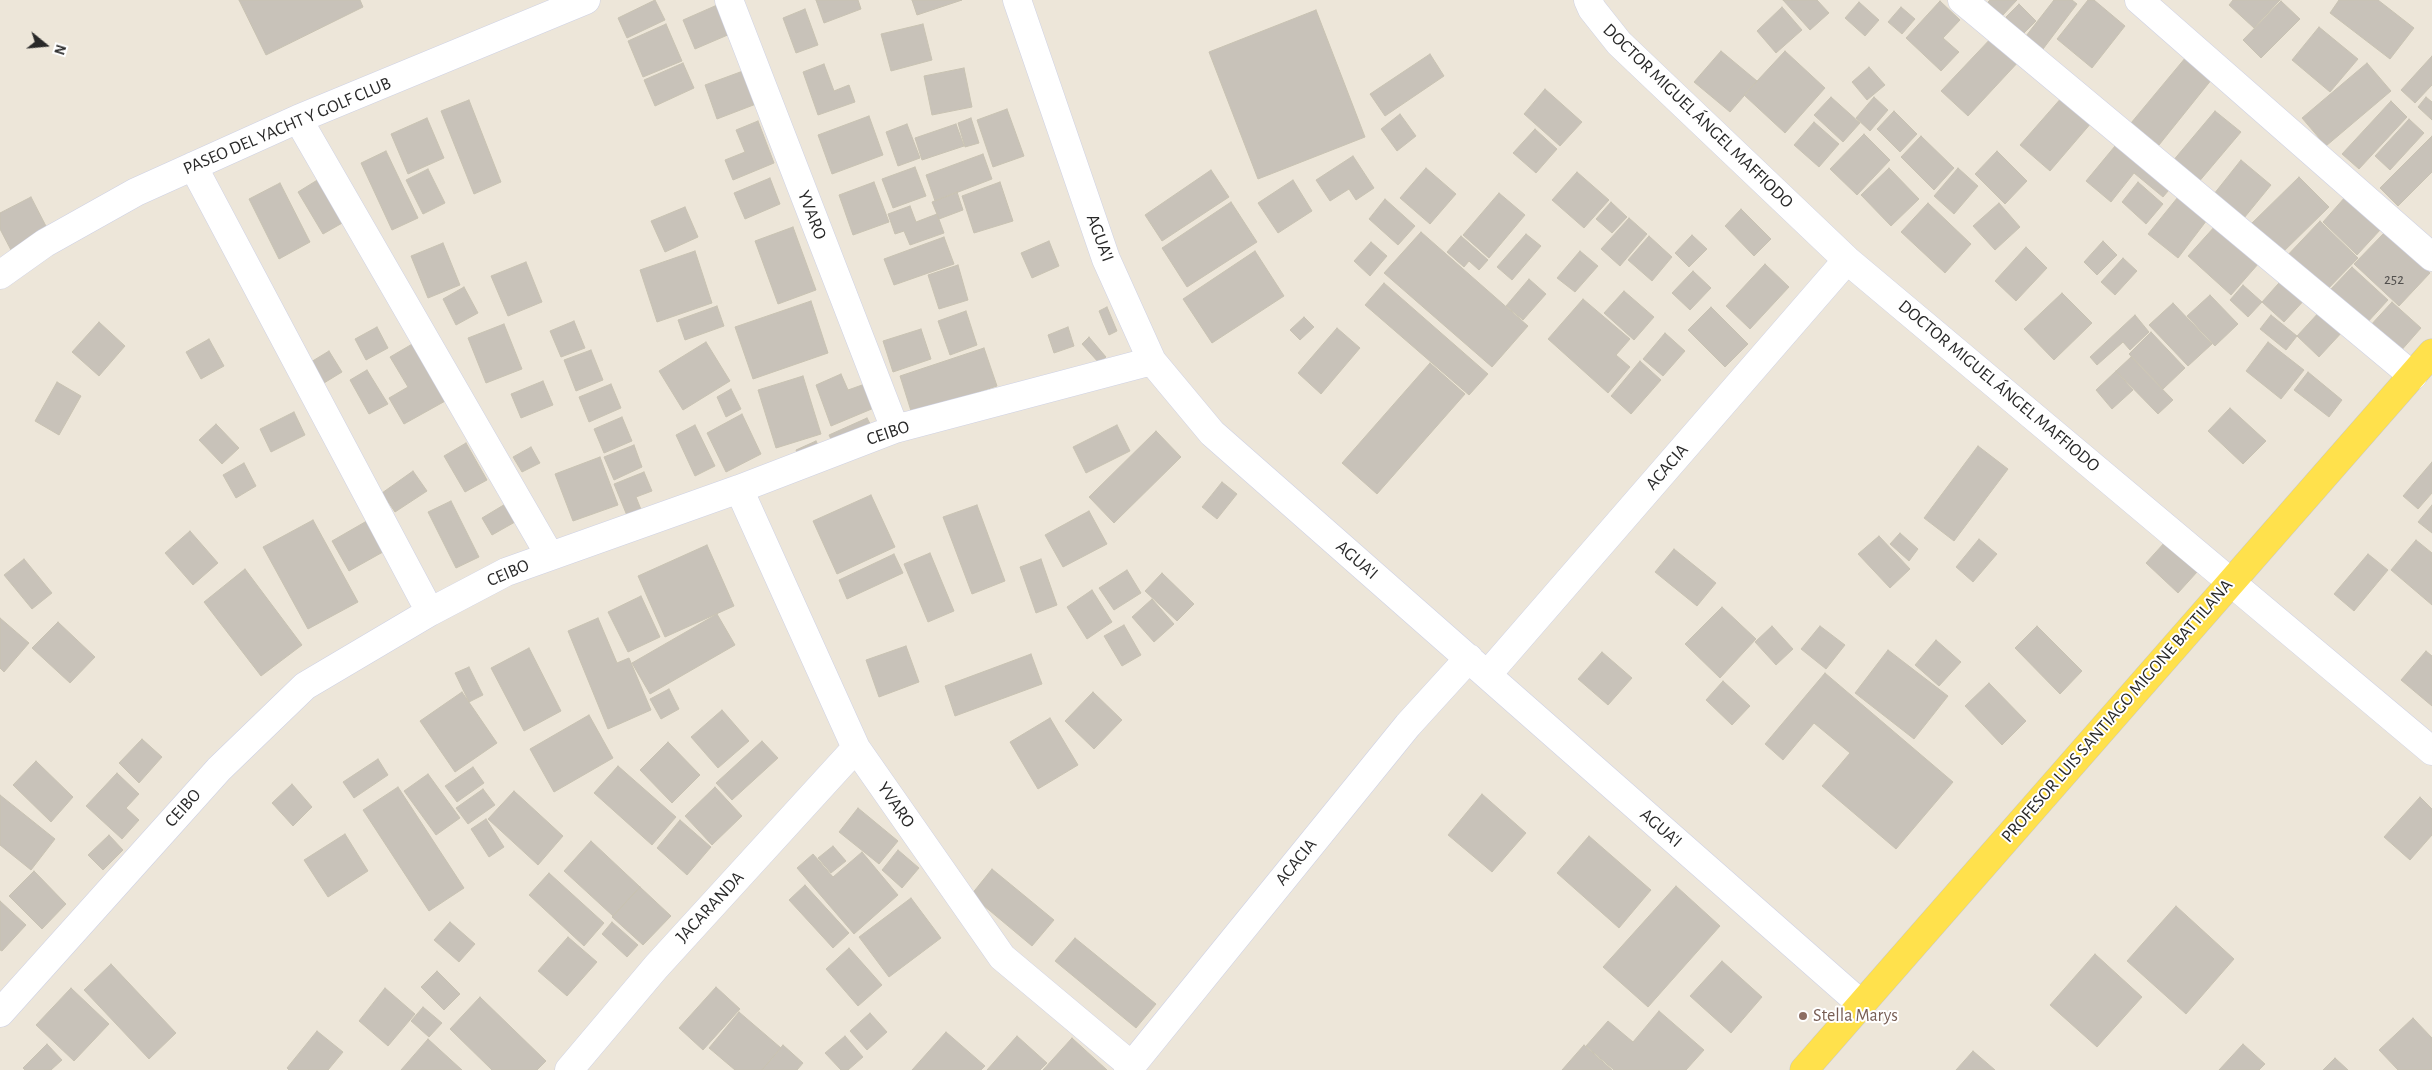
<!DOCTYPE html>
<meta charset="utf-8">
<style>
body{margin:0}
#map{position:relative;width:2432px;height:1070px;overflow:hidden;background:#ede6d9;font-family:"Alegreya Sans",sans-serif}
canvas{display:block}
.north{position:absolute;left:20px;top:20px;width:50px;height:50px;-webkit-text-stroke:4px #fff;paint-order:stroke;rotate:107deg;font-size:14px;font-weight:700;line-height:20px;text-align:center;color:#292929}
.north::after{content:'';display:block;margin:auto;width:18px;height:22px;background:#292929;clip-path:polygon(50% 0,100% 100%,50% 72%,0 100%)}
</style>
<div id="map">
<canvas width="2432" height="1070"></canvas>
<div class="north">N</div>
</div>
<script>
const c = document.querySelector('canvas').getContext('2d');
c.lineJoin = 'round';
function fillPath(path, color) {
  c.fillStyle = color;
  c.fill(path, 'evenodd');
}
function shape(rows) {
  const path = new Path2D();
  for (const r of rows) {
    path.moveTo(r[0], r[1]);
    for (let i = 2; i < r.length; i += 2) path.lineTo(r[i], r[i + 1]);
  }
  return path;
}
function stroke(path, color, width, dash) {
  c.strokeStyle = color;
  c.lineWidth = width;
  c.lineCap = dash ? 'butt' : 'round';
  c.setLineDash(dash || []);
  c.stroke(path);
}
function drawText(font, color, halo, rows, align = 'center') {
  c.font = font + ' "Alegreya Sans",sans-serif';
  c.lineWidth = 4;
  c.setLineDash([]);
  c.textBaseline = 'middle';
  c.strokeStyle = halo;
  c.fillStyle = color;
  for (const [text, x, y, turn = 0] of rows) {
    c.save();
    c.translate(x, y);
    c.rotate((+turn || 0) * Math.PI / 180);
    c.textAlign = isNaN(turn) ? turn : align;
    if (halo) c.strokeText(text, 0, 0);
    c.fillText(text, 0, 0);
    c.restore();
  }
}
const building = shape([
 [239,0,360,0,363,7,266,55,239,0],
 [655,0,665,20,627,38,618,18,655,0],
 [816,0,858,0,861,9,824,23,816,0],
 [912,0,962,0,917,15,912,0],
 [1783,0,1817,0,1829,13,1810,30,1783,0],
 [1990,0,2017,0,2002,16,1988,2,1990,0],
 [2054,0,2072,0,2077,4,2043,49,2026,36,2054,0],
 [2088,0,2094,0,2125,26,2092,68,2057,39,2088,0],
 [2233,0,2280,0,2254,28,2229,5,2233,0],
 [2339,0,2378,0,2414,28,2390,59,2330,13,2339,0],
 [1940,1,1960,20,1943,38,1959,52,1941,71,1906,38,1940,1],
 [2281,1,2300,19,2261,58,2243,40,2281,1],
 [724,2,737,31,695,49,683,20,724,2],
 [1859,2,1879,20,1865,36,1845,18,1859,2],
 [2019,4,2036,21,2023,34,2006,17,2019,4],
 [1782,7,1802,30,1776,53,1757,31,1782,7],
 [1901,7,1915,19,1902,34,1888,22,1901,7],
 [805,9,818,45,796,53,783,18,805,9],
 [1316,10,1365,137,1258,179,1209,52,1316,10],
 [666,24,682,61,643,77,628,41,666,24],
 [923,24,932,60,891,71,881,34,923,24],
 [2319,27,2358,59,2330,92,2292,60,2319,27],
 [1995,34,2021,59,1968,116,1941,91,1995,34],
 [1721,51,1757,81,1730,112,1694,82,1721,51],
 [1785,51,1825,88,1785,133,1744,95,1785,51],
 [1430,54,1444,76,1385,116,1370,94,1430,54],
 [2432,56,2432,85,2415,103,2401,90,2432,56],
 [2186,57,2212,79,2159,145,2131,123,2186,57],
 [683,63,694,88,655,106,644,80,683,63],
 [2367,63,2391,91,2326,146,2302,118,2367,63],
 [824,64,834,91,849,85,855,102,818,115,803,72,824,64],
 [1869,67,1885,85,1867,100,1852,82,1869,67],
 [964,68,972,107,932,115,924,76,964,68],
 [743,71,756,104,717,119,705,85,743,71],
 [1545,89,1582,122,1560,146,1524,114,1545,89],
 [2063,96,2092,122,2050,171,2020,145,2063,96],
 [1831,97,1860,123,1843,142,1814,115,1831,97],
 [1874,97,1888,110,1870,131,1856,118,1874,97],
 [2426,97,2432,102,2432,120,2418,107,2426,97],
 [469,100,501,182,474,194,441,111,469,100],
 [2391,101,2407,117,2359,169,2342,154,2391,101],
 [1007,109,1024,156,993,167,977,120,1007,109],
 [1894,111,1917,134,1900,152,1877,129,1894,111],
 [2215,111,2241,132,2197,184,2172,162,2215,111],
 [1400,114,1416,136,1397,151,1381,129,1400,114],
 [869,116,883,155,832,174,818,135,869,116],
 [427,118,444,158,408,174,391,134,427,118],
 [971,118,979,143,965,147,958,123,971,118],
 [2409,119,2424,133,2390,170,2375,156,2409,119],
 [758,121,774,163,733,180,725,160,745,152,736,130,758,121],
 [1814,122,1839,144,1819,167,1794,145,1814,122],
 [907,124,920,158,898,166,886,132,907,124],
 [956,124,964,146,922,160,915,138,956,124],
 [1535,129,1557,149,1536,173,1513,153,1535,129],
 [1864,134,1890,160,1857,195,1830,169,1864,134],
 [1921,136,1954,168,1934,190,1901,157,1921,136],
 [2432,136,2432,172,2398,206,2380,188,2432,136],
 [2120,140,2174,184,2163,197,2134,173,2111,202,2086,181,2120,140],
 [386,151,418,218,392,230,361,163,386,151],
 [1997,151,2027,181,2005,204,1975,174,1997,151],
 [983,154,992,179,935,201,926,175,983,154],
 [1353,156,1374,188,1356,200,1349,189,1330,201,1316,180,1353,156],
 [2241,160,2271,185,2244,218,2214,194,2241,160],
 [915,167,926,196,893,208,882,179,915,167],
 [1426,168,1456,194,1430,224,1400,198,1426,168],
 [1889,168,1919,199,1891,226,1861,195,1889,168],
 [1958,168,1978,186,1954,214,1934,196,1958,168],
 [428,169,445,203,423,214,406,180,428,169],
 [1211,170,1229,197,1162,241,1145,215,1211,170],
 [1577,172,1609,200,1584,228,1552,200,1577,172],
 [2299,177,2329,207,2279,256,2249,226,2299,177],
 [770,178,780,204,745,219,734,193,770,178],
 [319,179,344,222,323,234,298,192,319,179],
 [1293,180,1312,211,1278,233,1258,203,1293,180],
 [874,182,889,222,853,235,839,195,874,182],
 [1000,182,1013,221,974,233,962,196,1000,182],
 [2138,182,2163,204,2146,224,2122,202,2138,182],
 [280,183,310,242,279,259,249,199,280,183],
 [957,192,963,210,939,219,932,202,957,192],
 [1499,193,1525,215,1489,258,1463,235,1499,193],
 [2346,196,2381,229,2357,255,2323,222,2346,196],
 [31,197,49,232,12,252,0,229,0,213,31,197],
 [2178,197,2207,220,2178,258,2148,234,2178,197],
 [1385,199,1415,226,1398,245,1369,219,1385,199],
 [1231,202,1257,242,1187,287,1162,248,1231,202],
 [1611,202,1627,217,1612,233,1596,219,1611,202],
 [1928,203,1971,244,1945,273,1901,232,1928,203],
 [1999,203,2020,227,1995,250,1973,226,1999,203],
 [910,206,916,222,937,214,944,233,910,245,904,231,895,234,888,214,910,206],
 [685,207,698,237,665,252,651,221,685,207],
 [1741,209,1771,239,1754,256,1725,226,1741,209],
 [1629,218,1647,234,1620,266,1601,249,1629,218],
 [2320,221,2358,258,2321,296,2284,259,2320,221],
 [2216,225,2259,263,2231,295,2188,256,2216,225],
 [793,227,816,290,778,304,755,241,793,227],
 [1421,232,1528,326,1492,367,1384,273,1421,232],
 [2385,232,2430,273,2399,306,2354,264,2385,232],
 [1526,234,1541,246,1512,280,1497,267,1526,234],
 [1692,235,1707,249,1689,267,1675,253,1692,235],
 [1461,236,1488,260,1479,270,1469,261,1464,267,1447,252,1461,236],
 [1649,236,1672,257,1652,281,1628,260,1649,236],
 [944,237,954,264,894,285,884,259,944,237],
 [1049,241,1059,266,1032,278,1021,253,1049,241],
 [2103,241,2117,255,2097,275,2084,262,2103,241],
 [1371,242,1387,256,1370,276,1354,261,1371,242],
 [443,243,460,285,428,298,411,256,443,243],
 [2026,247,2047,268,2016,301,1995,281,2026,247],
 [695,251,712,303,657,322,640,270,695,251],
 [1255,251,1284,296,1212,343,1183,299,1255,251],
 [1580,251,1598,266,1575,292,1557,278,1580,251],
 [2123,258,2137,271,2115,295,2101,282,2123,258],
 [526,262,542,302,508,316,491,276,526,262],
 [1765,264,1789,287,1750,329,1726,306,1765,264],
 [958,265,968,300,939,309,928,275,958,265],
 [2352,267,2388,300,2365,325,2329,291,2352,267],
 [1693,271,1711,288,1690,310,1672,293,1693,271],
 [2286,275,2308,296,2284,322,2262,302,2286,275],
 [1529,279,1546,294,1523,320,1506,306,1529,279],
 [1384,283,1488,374,1469,395,1365,305,1384,283],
 [2243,285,2262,302,2248,317,2230,300,2243,285],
 [464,287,478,313,456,325,443,299,464,287],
 [1624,291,1654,317,1634,340,1604,313,1624,291],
 [2062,293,2092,323,2054,360,2024,329,2062,293],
 [2210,295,2238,324,2215,346,2187,316,2210,295],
 [1583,299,1630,339,1616,355,1630,367,1608,393,1548,339,1583,299],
 [811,301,828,353,753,379,735,327,811,301],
 [2392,302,2421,328,2399,353,2369,327,2392,302],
 [2173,303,2212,344,2188,366,2149,325,2173,303],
 [717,306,724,326,685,340,678,320,717,306],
 [1107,307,1117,331,1109,335,1099,311,1107,307],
 [1711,307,1748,344,1725,367,1688,330,1711,307],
 [2322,309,2344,330,2319,357,2297,336,2322,309],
 [966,311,977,345,950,355,938,321,966,311],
 [2135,315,2149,332,2130,350,2123,342,2097,365,2090,357,2135,315],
 [2271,315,2297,336,2286,350,2260,329,2271,315],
 [1304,317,1314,327,1300,340,1290,330,1304,317],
 [574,321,585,348,561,357,550,331,574,321],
 [99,322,125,346,99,376,72,352,99,322],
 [504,324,522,369,486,383,468,338,504,324],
 [377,327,388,348,366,360,355,339,377,327],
 [1068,327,1074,346,1054,353,1048,335,1068,327],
 [1337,328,1360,348,1321,394,1298,373,1337,328],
 [921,329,931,359,893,372,883,341,921,329],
 [2151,332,2185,368,2163,389,2129,354,2151,332],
 [1665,333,1685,351,1663,376,1643,359,1665,333],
 [1089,337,1106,357,1099,363,1082,344,1089,337],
 [209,339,224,366,201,379,186,352,209,339],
 [706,342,730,381,683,410,659,371,706,342],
 [2268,342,2304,370,2281,399,2246,371,2268,342],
 [414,343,447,400,404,424,389,398,408,387,390,357,414,343],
 [984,348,997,386,912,414,900,376,984,348],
 [591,350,603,380,576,391,564,360,591,350],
 [329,351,342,372,319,386,306,365,329,351],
 [2131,357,2173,400,2158,414,2116,371,2131,357],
 [1640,361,1661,380,1631,414,1611,396,1640,361],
 [1430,363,1465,394,1377,494,1342,463,1430,363],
 [367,370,388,404,369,414,350,380,367,370],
 [2116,371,2133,390,2112,409,2096,390,2116,371],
 [2308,372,2342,400,2329,417,2294,390,2308,372],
 [841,374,848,390,865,384,874,408,831,426,816,385,841,374],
 [803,376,821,434,776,448,758,390,803,376],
 [543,381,553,405,521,418,511,394,543,381],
 [57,382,81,396,59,435,35,421,57,382],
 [611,384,621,408,589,422,579,397,611,384],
 [731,389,741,409,726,417,717,397,731,389],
 [2230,408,2266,441,2243,464,2208,431,2230,408],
 [294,412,305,435,271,452,260,429,294,412],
 [742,414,761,454,726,472,707,433,742,414],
 [622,417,632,441,604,453,594,429,622,417],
 [867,418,875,433,836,450,829,435,867,418],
 [216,424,239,448,222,464,199,440,216,424],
 [695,425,715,466,695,476,676,435,695,425],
 [1117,425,1130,451,1086,473,1073,447,1117,425],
 [1156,431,1181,457,1114,523,1089,497,1156,431],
 [816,441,821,451,800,460,796,450,816,441],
 [466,443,487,480,465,492,444,456,466,443],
 [634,445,642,467,614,480,604,457,634,445],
 [1978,446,2008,469,1954,541,1924,518,1978,446],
 [531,447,540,463,522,472,513,457,531,447],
 [600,457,618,505,573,521,555,474,600,457],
 [2432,462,2432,493,2418,509,2403,496,2432,462],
 [244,463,256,486,236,498,223,475,244,463],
 [413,471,427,491,395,512,382,493,413,471],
 [644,472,652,491,636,497,642,512,628,518,614,484,644,472],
 [1222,482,1237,494,1217,519,1202,507,1222,482],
 [871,495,895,547,837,574,813,521,871,495],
 [512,500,522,518,492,535,482,518,512,500],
 [451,501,479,557,456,568,428,512,451,501],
 [977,505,1005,581,972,594,943,517,977,505],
 [2432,505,2432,533,2418,522,2432,505],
 [1089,511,1107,544,1063,567,1045,535,1089,511],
 [372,518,390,548,349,571,332,541,372,518],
 [313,520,358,602,308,629,263,547,313,520],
 [190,531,218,563,193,585,165,553,190,531],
 [1900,533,1918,549,1909,561,1890,544,1900,533],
 [1879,536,1910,569,1890,588,1858,554,1879,536],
 [1979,539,1997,554,1973,582,1956,567,1979,539],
 [2416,540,2432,553,2432,605,2391,570,2416,540],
 [2165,542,2197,572,2178,593,2146,563,2165,542],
 [707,545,734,606,665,637,638,576,707,545],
 [1674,549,1716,583,1697,606,1655,572,1674,549],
 [930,553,954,611,928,622,904,564,930,553],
 [894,554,903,573,847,599,839,580,894,554],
 [2368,554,2388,570,2354,611,2334,594,2368,554],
 [24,559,52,593,32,609,4,575,24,559],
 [1041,559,1057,605,1036,613,1020,567,1041,559],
 [245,569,302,645,261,676,204,602,245,569],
 [1127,570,1141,593,1114,610,1099,588,1127,570],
 [1162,573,1194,604,1177,621,1145,591,1162,573],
 [1092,590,1112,622,1087,639,1067,607,1092,590],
 [641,596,660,637,628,652,608,612,641,596],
 [1152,599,1174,624,1154,642,1132,617,1152,599],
 [1722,607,1756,639,1720,678,1685,644,1722,607],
 [717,614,735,645,650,694,632,663,717,614],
 [0,618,29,643,4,672,0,668,0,618],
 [598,618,617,663,629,658,651,710,608,729,568,631,598,618],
 [58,622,95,657,70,683,32,648,58,622],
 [1124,625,1141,655,1122,666,1104,636,1124,625],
 [1772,626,1793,649,1776,665,1755,642,1772,626],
 [1820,626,1845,645,1826,669,1801,649,1820,626],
 [2037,626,2082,671,2060,694,2015,648,2037,626],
 [1936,640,1961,662,1939,686,1915,665,1936,640],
 [906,646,919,682,879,697,866,660,906,646],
 [529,648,561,711,524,731,491,668,529,648],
 [1888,650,1948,696,1914,739,1855,693,1888,650],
 [2426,651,2432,656,2432,706,2401,680,2426,651],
 [1602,652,1632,678,1608,705,1578,679,1602,652],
 [1031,654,1042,684,955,716,945,686,1031,654],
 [469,667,483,695,469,702,455,673,469,667],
 [1825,673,1953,782,1896,849,1822,786,1850,753,1814,723,1783,760,1765,744,1825,673],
 [1723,681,1750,706,1732,725,1706,700,1723,681],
 [1989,683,2026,721,2002,745,1965,706,1989,683],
 [669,689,679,709,661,719,650,699,669,689],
 [462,692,497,743,455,772,420,721,462,692],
 [1093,692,1122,720,1094,749,1065,721,1093,692],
 [722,710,749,741,718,768,691,737,722,710],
 [589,715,613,758,554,792,530,749,589,715],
 [1050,718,1078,765,1038,789,1010,742,1050,718],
 [142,739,162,757,139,783,119,763,142,739],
 [762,741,778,758,732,800,716,783,762,741],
 [668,742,700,775,672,803,640,770,668,742],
 [378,759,388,775,354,798,343,782,378,759],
 [36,761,73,797,51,822,13,785,36,761],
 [618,766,676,817,652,845,594,793,618,766],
 [473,767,484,783,457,802,445,786,473,767],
 [117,773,139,794,126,808,139,820,122,839,86,806,117,773],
 [428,774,460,818,436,835,404,791,428,774],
 [292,784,312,807,293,826,272,803,292,784],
 [398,787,464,888,429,911,363,810,398,787],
 [715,787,742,816,712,845,685,816,715,787],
 [483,789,495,805,468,824,456,808,483,789],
 [514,791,563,836,538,865,488,819,514,791],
 [1482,794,1526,833,1492,872,1448,835,1482,794],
 [0,795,55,839,31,870,0,845,0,795],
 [2420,797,2432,809,2432,835,2410,860,2384,837,2420,797],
 [858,808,898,841,879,864,839,832,858,808],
 [486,819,504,847,489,857,471,829,486,819],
 [680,820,711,847,687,875,657,848,680,820],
 [345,834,368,871,328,897,304,860,345,834],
 [109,835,123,850,103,870,88,855,109,835],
 [1589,836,1651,890,1619,928,1557,873,1589,836],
 [591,841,640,887,613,916,564,871,591,841],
 [833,846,846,861,831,873,818,858,833,846],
 [898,850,919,868,902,888,882,870,898,850],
 [862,852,898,895,854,934,797,868,813,854,833,877,862,852],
 [992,869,1054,920,1032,946,971,895,992,869],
 [34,871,66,904,42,929,9,896,34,871],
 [549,873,604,923,584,946,529,895,549,873],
 [805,885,849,933,833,948,789,900,805,885],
 [1676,886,1720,926,1648,1007,1603,967,1676,886],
 [640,887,671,916,643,945,612,917,640,887],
 [911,898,941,938,889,977,859,937,911,898],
 [0,901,26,925,2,951,0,950,0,901],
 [2176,906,2234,959,2186,1014,2127,961,2176,906],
 [450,922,475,944,459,962,434,940,450,922],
 [612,922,638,945,627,957,602,934,612,922],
 [568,937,597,962,567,996,538,971,568,937],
 [1075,938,1156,1004,1136,1028,1055,961,1075,938],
 [849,948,882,985,858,1006,826,969,849,948],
 [2095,954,2142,997,2097,1047,2050,1005,2095,954],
 [1722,961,1762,997,1731,1033,1690,996,1722,961],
 [111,964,176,1033,149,1059,84,990,111,964],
 [437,971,460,994,444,1010,421,987,437,971],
 [716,987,740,1009,703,1050,679,1028,716,987],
 [71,988,109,1024,74,1061,36,1025,71,988],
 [385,988,415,1014,388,1046,359,1021,385,988],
 [480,997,546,1061,537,1070,492,1070,450,1029,480,997],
 [423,1007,442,1023,429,1037,411,1021,423,1007],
 [1659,1011,1704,1050,1686,1070,1614,1070,1586,1046,1608,1021,1633,1042,1659,1011],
 [739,1012,781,1048,762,1070,735,1070,709,1048,739,1012],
 [870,1013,887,1032,867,1050,850,1031,870,1013],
 [2413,1018,2432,1038,2432,1070,2398,1070,2379,1050,2413,1018],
 [317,1031,343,1052,328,1070,289,1070,287,1068,317,1031],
 [946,1032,985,1066,981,1070,912,1070,946,1032],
 [845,1036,863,1057,848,1070,841,1070,825,1053,845,1036],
 [1017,1036,1047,1063,1040,1070,987,1070,1017,1036],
 [1072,1038,1107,1070,1043,1070,1072,1038],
 [428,1039,462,1070,401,1070,428,1039],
 [47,1044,62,1060,51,1070,25,1070,23,1068,47,1044],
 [2243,1044,2265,1064,2259,1070,2219,1070,2243,1044],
 [783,1045,803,1063,797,1070,762,1070,783,1045],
 [1584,1045,1612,1070,1562,1070,1584,1045],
 [1973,1051,1995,1070,1956,1070,1973,1051],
 [2335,1058,2348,1070,2323,1070,2335,1058]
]);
fillPath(building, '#c8c2b9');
stroke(building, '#c8c2b2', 1);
const minor = shape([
 [729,0,895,429],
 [1017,0,1106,259,1152,361,1212,433,1861,1004],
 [1588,0,1592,9,1619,43,1847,260,2432,751],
 [1962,0,2413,376],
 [2139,0,2432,257],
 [298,119,550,556],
 [193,166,430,612],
 [0,275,45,243,136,192,298,119,586,0],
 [739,489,856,748,1002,957,1132,1066],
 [1487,675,1847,260],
 [0,1013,219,769,305,686,430,612,506,572,739,489,895,429,1152,361],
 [569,1070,656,967,856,748],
 [1128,1070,1408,725,1469,658]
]);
const major = shape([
 [1804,1070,2432,353]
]);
stroke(minor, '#ced1e4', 29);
stroke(major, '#c7c7c7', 29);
stroke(minor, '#fff', 28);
stroke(major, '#ffe14c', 28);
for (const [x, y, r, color] of [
 [1803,1016,5,"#8d6e63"]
]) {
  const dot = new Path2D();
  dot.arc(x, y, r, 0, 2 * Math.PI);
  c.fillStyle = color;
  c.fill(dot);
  stroke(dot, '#fff', 2);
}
drawText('15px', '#514f4d', null, [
 ["252",2394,279]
]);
drawText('18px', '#292929', '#fff', [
 ["DOCTOR MIGUEL ÁNGEL MAFFIODO",1698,116,44],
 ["PASEO DEL YACHT Y GOLF CLUB",287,126,-23],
 ["YVARO",812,215,69],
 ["AGUA'I",1100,238,70],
 ["DOCTOR MIGUEL ÁNGEL MAFFIODO",1999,386,40],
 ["CEIBO",888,433,-19],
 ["ACACIA",1667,467,-49],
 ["AGUA'I",1357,560,41],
 ["CEIBO",508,573,-23],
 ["PROFESOR LUIS SANTIAGO MIGONE BATTILANA",2117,711,-49],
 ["YVARO",896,805,55],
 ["CEIBO",183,808,-48],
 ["AGUA'I",1661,828,41],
 ["ACACIA",1296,862,-51],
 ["JACARANDA",710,907,-47]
]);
drawText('18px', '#785e54', '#fff', [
 ["Stella Marys",1813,1016]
], 'left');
</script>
